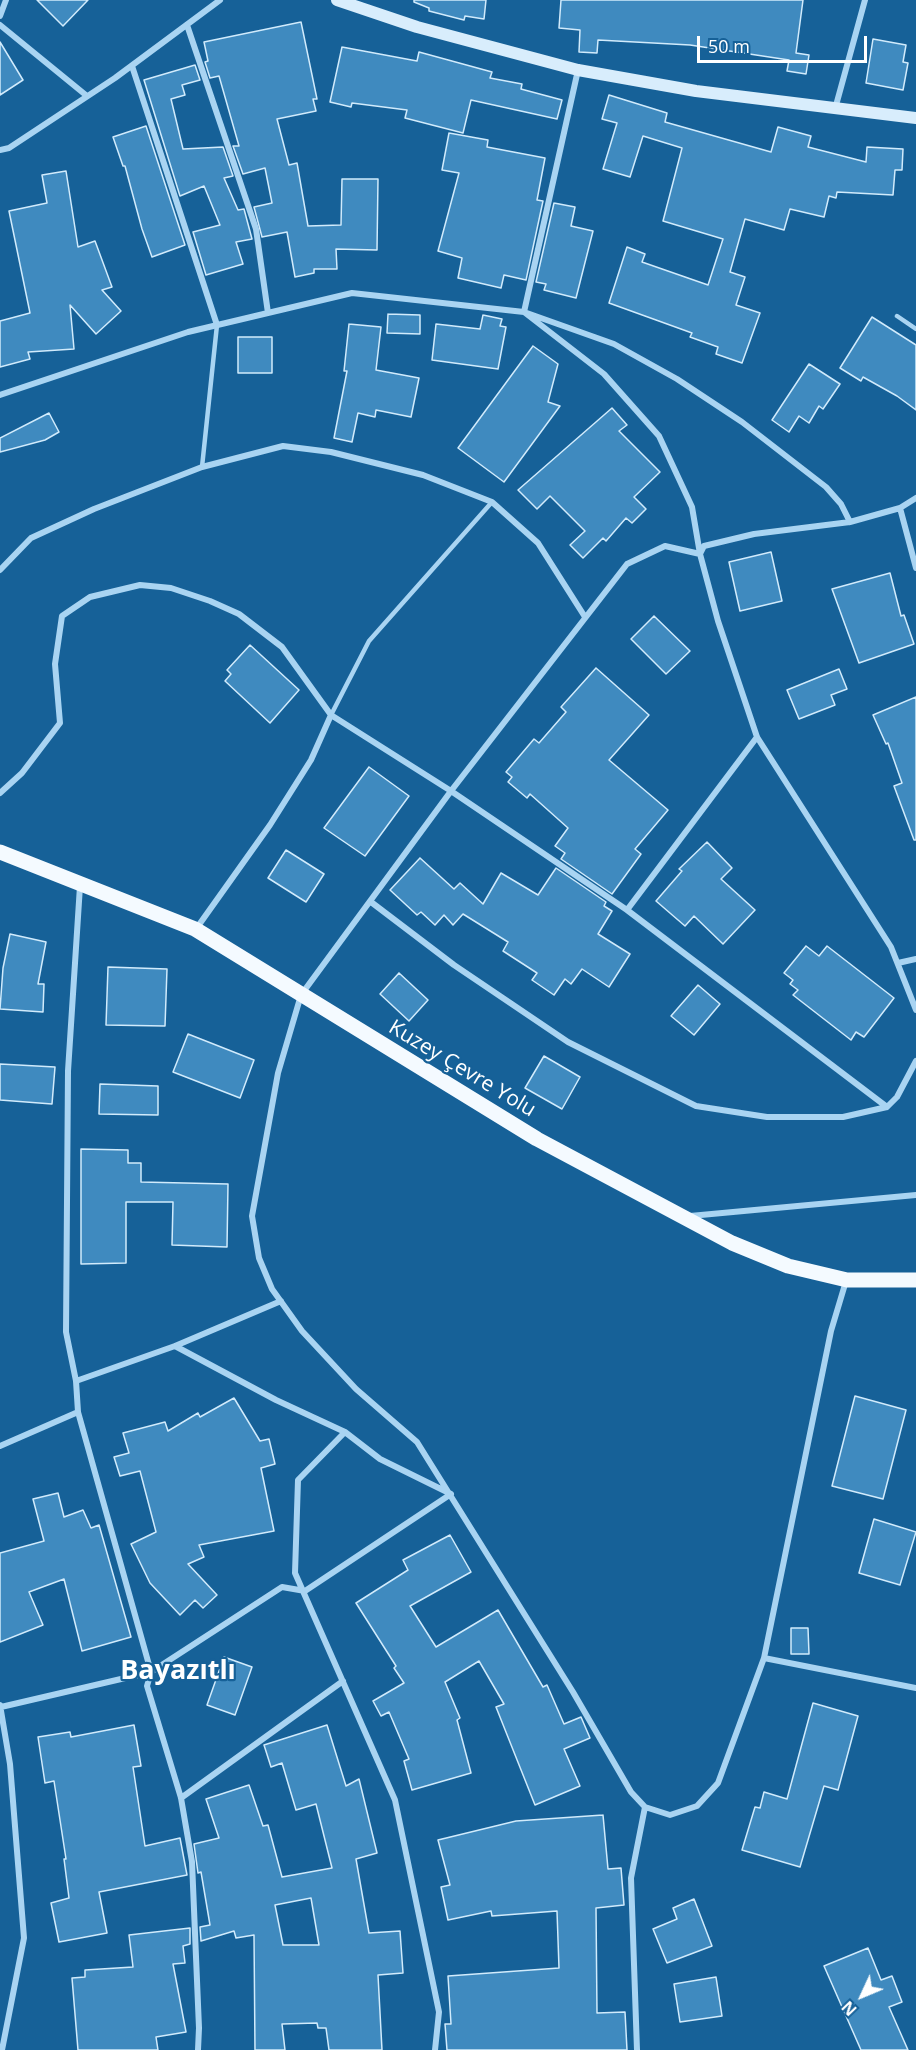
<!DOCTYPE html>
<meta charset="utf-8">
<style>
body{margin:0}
#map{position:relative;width:916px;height:2050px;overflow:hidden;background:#166198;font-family:"Open Sans",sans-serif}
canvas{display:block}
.north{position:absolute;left:832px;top:1966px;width:60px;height:60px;-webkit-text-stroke:4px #166198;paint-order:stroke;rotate:226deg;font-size:16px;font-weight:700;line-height:24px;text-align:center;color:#fff}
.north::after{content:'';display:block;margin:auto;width:21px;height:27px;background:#fff;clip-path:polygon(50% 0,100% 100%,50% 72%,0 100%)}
.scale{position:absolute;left:697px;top:36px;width:170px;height:27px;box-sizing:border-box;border:3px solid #fff;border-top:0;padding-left:8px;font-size:18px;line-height:21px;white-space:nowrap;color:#fff;-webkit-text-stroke:4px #166198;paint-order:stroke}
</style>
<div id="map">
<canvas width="916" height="2050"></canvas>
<div class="north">N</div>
<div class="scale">50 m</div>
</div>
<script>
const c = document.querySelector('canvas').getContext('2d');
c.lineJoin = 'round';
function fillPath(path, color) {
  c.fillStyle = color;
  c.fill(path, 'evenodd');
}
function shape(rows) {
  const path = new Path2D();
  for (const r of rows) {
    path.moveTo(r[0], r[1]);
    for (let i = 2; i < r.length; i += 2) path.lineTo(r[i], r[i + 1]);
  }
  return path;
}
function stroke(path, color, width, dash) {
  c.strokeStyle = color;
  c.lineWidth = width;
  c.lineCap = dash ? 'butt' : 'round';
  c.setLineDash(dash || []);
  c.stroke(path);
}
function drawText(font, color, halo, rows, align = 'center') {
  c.font = font + ' "Open Sans",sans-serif';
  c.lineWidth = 4.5;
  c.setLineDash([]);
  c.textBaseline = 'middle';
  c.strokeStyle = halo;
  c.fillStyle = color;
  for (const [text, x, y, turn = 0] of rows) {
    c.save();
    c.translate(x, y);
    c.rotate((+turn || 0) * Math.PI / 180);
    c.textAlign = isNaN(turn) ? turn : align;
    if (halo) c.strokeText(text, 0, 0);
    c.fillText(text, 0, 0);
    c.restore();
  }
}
const building = shape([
 [37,0,88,0,63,26,37,0],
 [414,0,486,0,484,19,465,16,464,20,429,11,429,8,414,2,414,0],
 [561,0,803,0,796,53,809,55,806,74,787,71,789,60,690,45,598,40,597,53,579,52,580,30,559,28,561,0],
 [301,22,317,99,313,99,316,111,277,119,289,165,297,163,308,226,341,225,342,179,378,179,377,250,336,249,337,269,314,269,314,273,295,277,287,232,262,237,254,207,272,203,265,168,243,174,233,146,239,146,219,76,210,78,205,62,208,61,204,42,301,22],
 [873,39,906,45,903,62,908,63,903,90,866,83,873,39],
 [0,42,23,80,0,95,0,42],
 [342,47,417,61,419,52,492,72,490,78,522,84,521,89,562,100,557,119,471,100,463,133,405,118,407,110,352,103,351,107,330,102,342,47],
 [195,65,200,80,182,85,185,95,171,99,183,149,223,147,233,176,224,178,238,210,244,209,252,239,236,242,243,264,206,275,193,232,220,225,204,186,180,196,144,80,195,65],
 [609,95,667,113,665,122,771,152,778,127,811,136,808,147,866,162,867,147,903,149,902,170,895,170,893,195,837,192,836,198,829,196,824,217,790,209,784,230,745,219,730,272,745,277,736,305,760,313,742,363,716,354,718,347,690,337,692,333,609,303,627,247,645,254,642,262,708,285,723,239,663,221,682,148,643,136,630,177,603,169,617,123,602,119,609,95],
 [146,126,185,245,152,257,142,229,125,166,123,166,113,137,146,126],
 [449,133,488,140,487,147,545,158,537,200,543,201,526,280,504,275,501,288,458,278,462,258,438,251,459,173,442,170,449,133],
 [66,171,78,247,95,241,112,287,102,290,121,311,96,334,70,305,74,349,28,352,30,359,0,367,0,321,30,313,9,211,47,203,42,175,66,171],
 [554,203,575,207,571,226,593,231,576,298,544,290,546,284,536,282,554,203],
 [388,314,420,315,420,334,387,333,388,314],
 [483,315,502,319,500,326,506,327,498,369,432,360,436,324,480,329,483,315],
 [872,317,916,345,916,410,897,396,863,377,861,381,840,368,872,317],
 [349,324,381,327,376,370,419,378,411,417,376,410,375,417,358,413,352,442,334,438,347,371,344,371,349,324],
 [238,337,272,337,272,373,238,373,238,337],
 [533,346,558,364,548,402,560,406,504,482,458,448,533,346],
 [809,364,840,384,823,409,819,406,809,423,799,416,789,432,772,420,809,364],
 [612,408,627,425,619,431,660,472,634,497,646,509,632,523,626,518,606,541,603,538,583,558,570,545,585,531,550,496,537,509,518,490,612,408],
 [49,413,59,432,45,440,0,452,0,438,49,413],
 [771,552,782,601,740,611,729,562,771,552],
 [890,573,901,616,904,615,914,644,859,663,832,589,890,573],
 [654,616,690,651,666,674,631,639,654,616],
 [250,645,299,690,270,723,225,681,231,674,227,670,250,645],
 [596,668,649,715,609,760,668,810,635,849,641,854,612,894,561,859,565,853,555,846,568,828,530,794,527,798,508,782,512,777,506,772,534,739,539,743,566,712,561,707,596,668],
 [839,669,847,689,831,695,835,705,799,719,787,690,839,669],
 [916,697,916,840,914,840,894,786,902,783,888,743,886,744,873,715,916,697],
 [369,767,409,796,365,856,324,828,369,767],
 [707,842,732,868,721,879,755,910,723,944,694,916,685,926,656,901,682,871,679,869,707,842],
 [286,850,324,874,306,902,268,878,286,850],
 [420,858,454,889,460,883,483,904,501,873,538,895,556,868,606,902,604,906,612,911,598,934,630,954,609,987,582,969,571,984,565,979,554,995,532,980,537,973,503,951,508,942,463,914,453,925,444,915,435,925,421,912,417,915,390,890,420,858],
 [10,934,46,942,38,984,44,984,43,1012,0,1009,3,968,10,934],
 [806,946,819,956,827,946,894,998,864,1037,856,1032,851,1040,793,995,798,990,790,984,793,980,784,973,806,946],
 [108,967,167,969,165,1026,106,1025,108,967],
 [399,973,428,1000,409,1021,380,994,399,973],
 [698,985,720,1004,694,1035,671,1016,698,985],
 [188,1034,254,1060,240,1098,173,1072,188,1034],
 [544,1056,580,1077,562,1109,525,1088,544,1056],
 [0,1064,55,1067,52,1104,0,1100,0,1064],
 [100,1084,158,1086,158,1115,99,1114,100,1084],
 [81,1149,128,1150,128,1163,141,1163,141,1182,228,1184,227,1247,172,1245,173,1202,126,1202,126,1263,81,1264,81,1149],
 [855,1396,906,1410,883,1499,832,1486,855,1396],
 [234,1398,260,1441,269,1439,275,1464,261,1468,274,1531,199,1545,204,1557,188,1564,217,1595,203,1608,195,1600,180,1615,150,1583,131,1544,156,1532,140,1471,120,1476,114,1457,129,1453,123,1433,165,1422,168,1431,198,1413,200,1417,234,1398],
 [58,1493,64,1517,83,1510,91,1528,99,1525,131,1637,82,1651,64,1579,29,1592,43,1625,0,1642,0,1553,44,1541,33,1499,58,1493],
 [874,1519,916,1532,900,1585,859,1573,874,1519],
 [450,1535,471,1572,410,1606,436,1647,498,1610,543,1687,547,1685,564,1724,581,1717,590,1738,564,1749,580,1786,535,1805,496,1707,504,1704,479,1661,445,1682,460,1718,457,1720,471,1773,412,1790,404,1761,409,1759,389,1712,381,1716,373,1701,404,1683,394,1668,396,1666,356,1603,408,1570,403,1560,450,1535],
 [791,1628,808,1628,809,1654,791,1654,791,1628],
 [224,1657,252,1667,235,1715,207,1705,224,1657],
 [813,1703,858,1716,838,1790,824,1786,800,1867,742,1850,755,1807,760,1808,764,1792,787,1799,813,1703],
 [134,1725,141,1766,133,1767,145,1846,180,1838,187,1875,99,1892,107,1933,59,1942,51,1903,69,1898,64,1859,66,1859,54,1781,45,1783,38,1737,70,1732,71,1737,134,1725],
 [327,1725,346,1786,359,1779,377,1853,356,1859,369,1933,400,1931,403,1973,378,1975,382,2050,329,2050,326,2028,318,2028,317,2023,282,2024,285,2050,255,2050,254,1935,236,1938,234,1931,201,1941,200,1927,210,1925,201,1872,198,1873,194,1844,219,1838,206,1799,249,1785,263,1826,268,1825,282,1877,332,1868,316,1804,296,1810,282,1763,271,1767,264,1745,327,1725],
 [311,1898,319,1945,283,1945,275,1905,311,1898],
 [603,1815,608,1869,621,1868,624,1905,596,1908,597,2013,625,2012,627,2050,447,2050,445,2024,451,2024,448,1976,559,1968,557,1911,492,1916,491,1911,448,1920,441,1887,450,1885,438,1840,516,1821,603,1815],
 [694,1899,712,1946,667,1963,653,1929,677,1919,673,1908,694,1899],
 [190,1928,190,1944,183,1946,185,1963,173,1964,186,2032,156,2037,158,2050,78,2050,72,1978,85,1977,85,1970,133,1967,129,1935,190,1928],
 [868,1948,881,1980,892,1976,902,2002,889,2007,908,2050,861,2050,824,1966,868,1948],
 [716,1977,722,2016,680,2022,674,1984,716,1977]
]);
fillPath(building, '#3f8abf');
stroke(building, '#d1ebfc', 1.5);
stroke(shape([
 [897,316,916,329],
 [202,467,217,325],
 [331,715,369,641,492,502]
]), '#a9d4f2', 4.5);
stroke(shape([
 [0,16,6,0],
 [0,25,87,96],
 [187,25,256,229,268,313],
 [132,66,217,325],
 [578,70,524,312,614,344,677,379,742,422,826,487,841,504,850,522],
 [835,109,865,0],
 [0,150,9,148,115,78,220,0],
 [0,395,188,332,352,293,524,312,604,374,659,436,692,507,700,554,718,621,757,737,891,947,916,1010],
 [916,498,900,508,916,568],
 [0,570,31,538,94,509,202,467,283,446,331,452,423,475,492,502,538,543,585,617],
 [0,793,22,773,60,723,55,664,62,616,90,597,140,585,171,588,210,601,239,614,282,647,331,715,451,791,627,910,887,1107],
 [80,886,68,1071,66,1332,76,1381,78,1412,151,1672,147,1686,181,1798,192,1862,199,2028,198,2050],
 [371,902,454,965,568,1042,696,1106,767,1117,843,1117,887,1107,897,1097,916,1061],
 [627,910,757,737],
 [196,929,270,825,311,760,331,715],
 [898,963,916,959],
 [690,1216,916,1195],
 [846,1281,831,1331,764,1658,718,1783,697,1806,670,1815,645,1807,631,1792,573,1692,417,1442,356,1389,302,1331,272,1289,259,1258,252,1216,278,1073,301,995,451,791,627,564,665,546,700,554,704,546,754,534,850,522,900,508],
 [175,1346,281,1301],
 [345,1432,298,1480,295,1573,395,1800,439,2012,435,2050],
 [0,1446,78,1412],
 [764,1658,916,1688],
 [0,1705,10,1764,24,1938,2,2050],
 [1,1707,151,1672,282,1587,305,1591,451,1494,380,1459,345,1432,276,1400,175,1346,76,1381],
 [181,1798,343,1681],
 [637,2050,631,1878,645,1807]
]), '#a9d4f2', 6);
stroke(shape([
 [337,0,417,27,578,70,696,91,916,118]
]), '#d8edfc', 12);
stroke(shape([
 [0,852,195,929,537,1139,732,1243,788,1266,847,1280,916,1280]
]), '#f4faff', 15);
drawText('21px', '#fff', '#166198', [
 ["Kuzey Çevre Yolu",462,1069,31]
]);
drawText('bold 27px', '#fff', '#166198', [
 ["Bayazıtlı",178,1671]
]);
</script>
